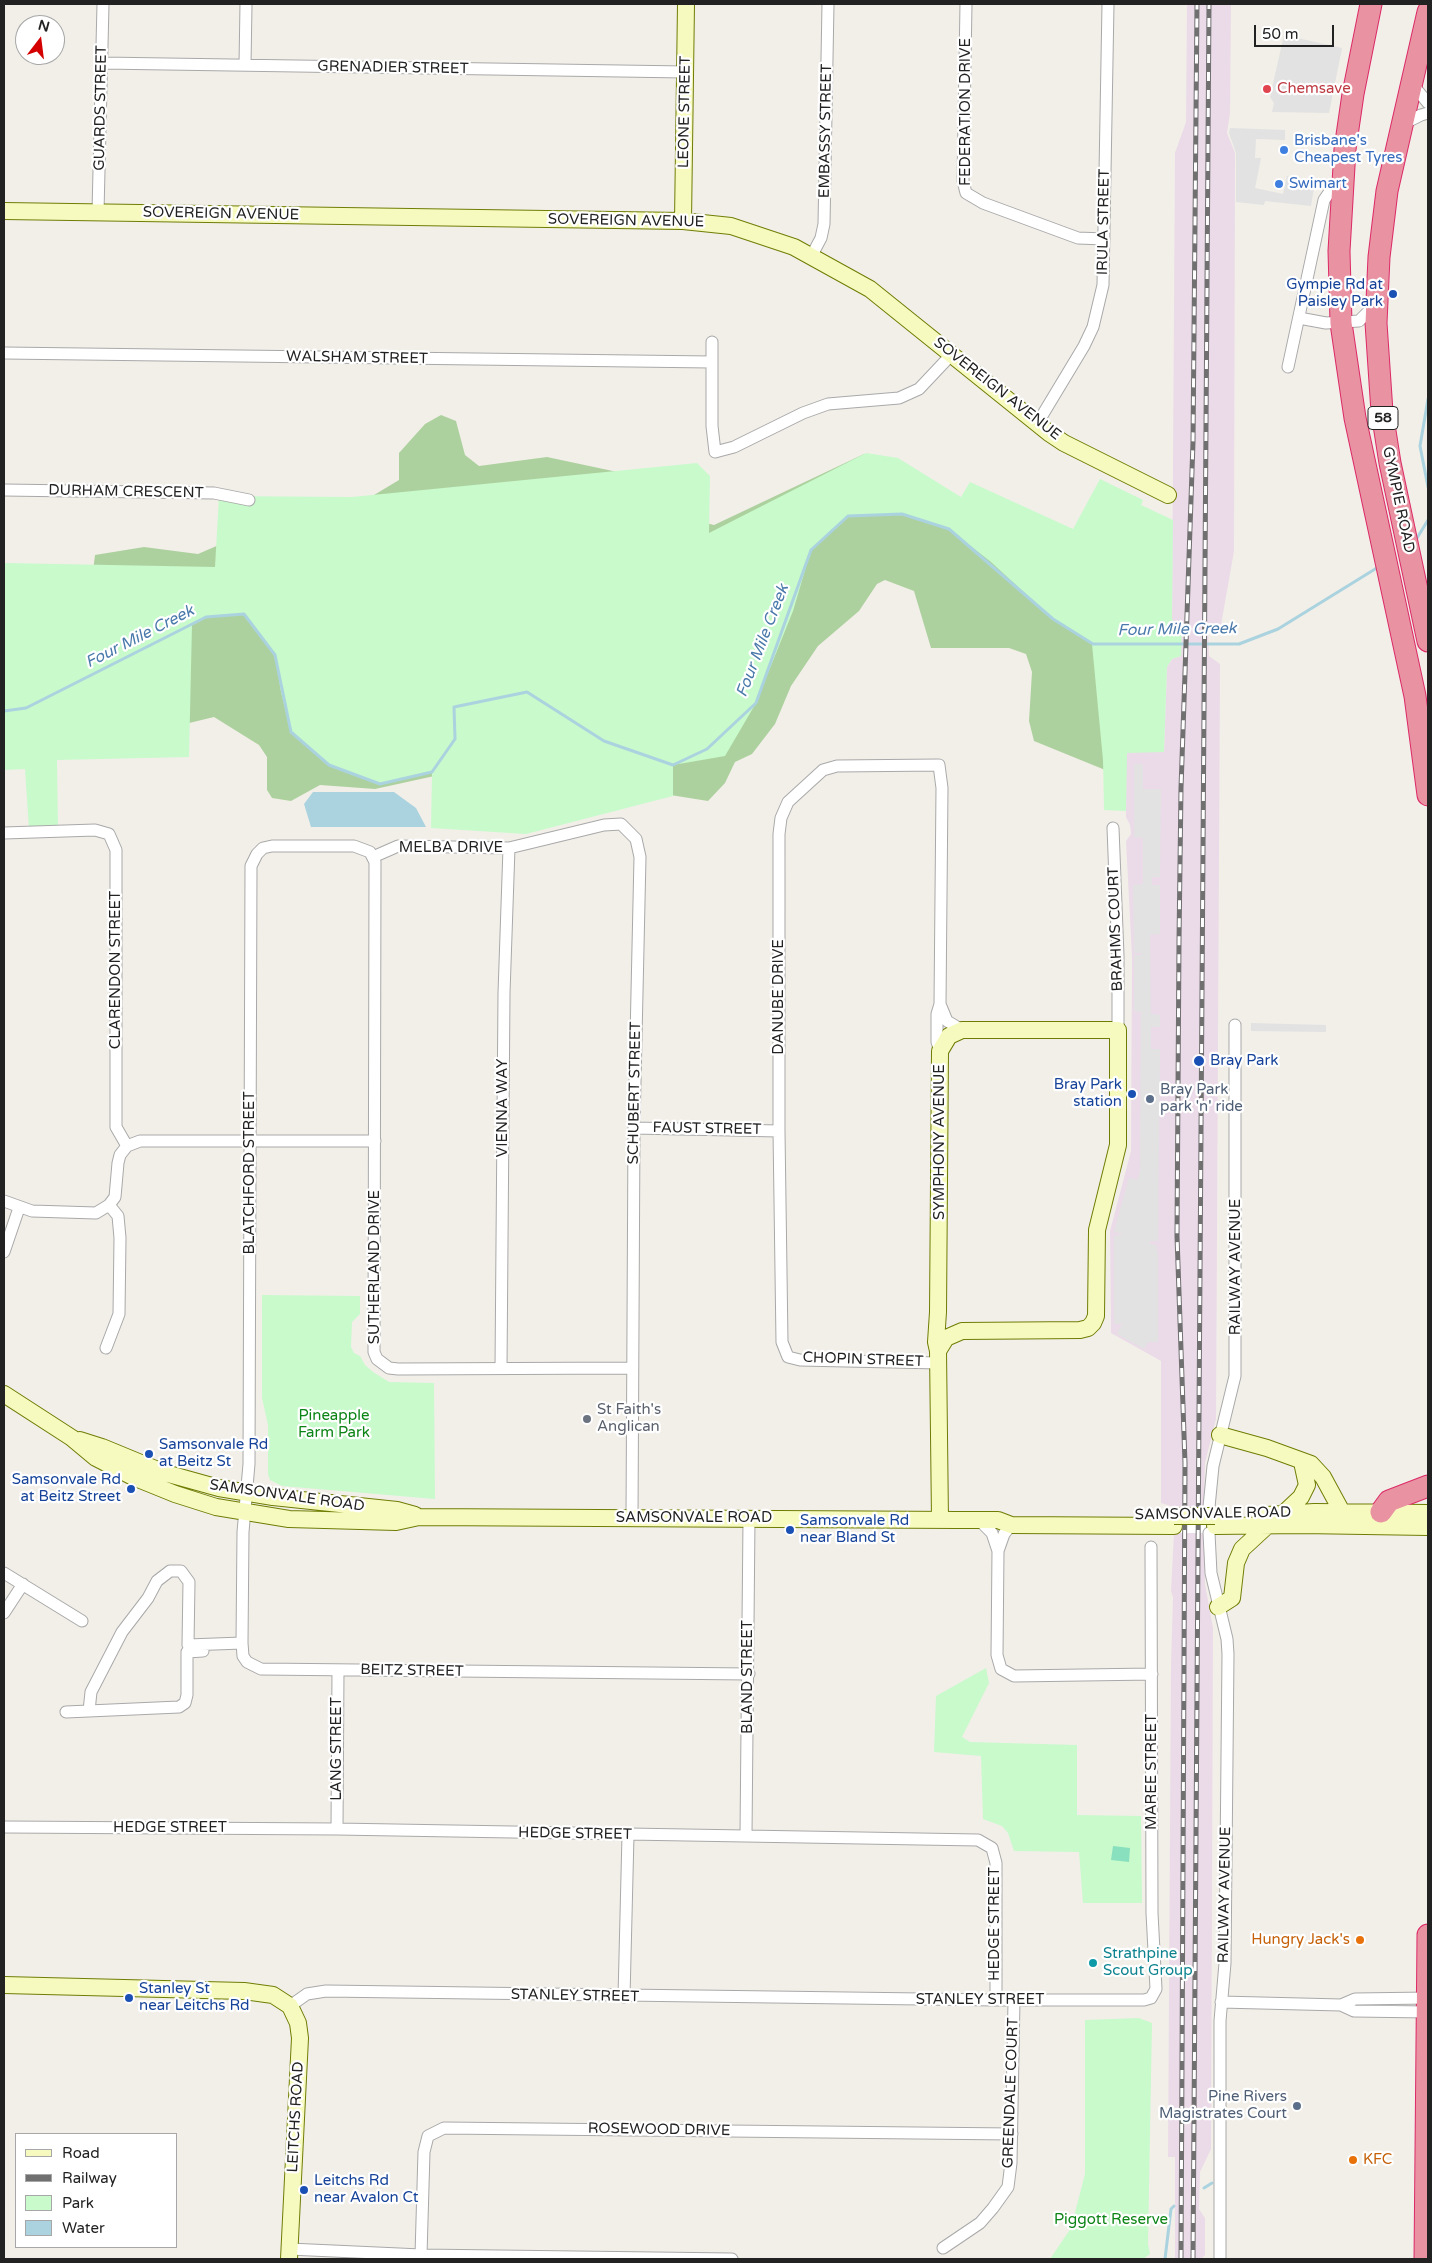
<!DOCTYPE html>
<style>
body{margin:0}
#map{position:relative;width:1432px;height:2263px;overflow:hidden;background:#f2efe9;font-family:"Varela Round",sans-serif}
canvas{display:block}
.frame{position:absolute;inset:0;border:5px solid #222;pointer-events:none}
.legend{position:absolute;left:15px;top:2133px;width:162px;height:115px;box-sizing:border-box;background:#fff;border:1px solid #a7a7a7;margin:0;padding:6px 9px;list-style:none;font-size:15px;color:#222}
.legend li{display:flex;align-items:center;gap:10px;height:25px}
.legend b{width:25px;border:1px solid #a7a7a7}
.north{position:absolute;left:15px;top:15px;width:50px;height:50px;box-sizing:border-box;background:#fff;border:1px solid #a7a7a7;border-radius:50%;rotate:15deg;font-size:14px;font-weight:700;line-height:20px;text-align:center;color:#222}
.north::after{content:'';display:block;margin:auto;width:18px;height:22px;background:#d40000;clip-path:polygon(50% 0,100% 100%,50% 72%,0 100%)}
.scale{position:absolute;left:1254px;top:25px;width:80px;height:22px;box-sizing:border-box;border:2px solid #222;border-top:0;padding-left:6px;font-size:15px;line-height:18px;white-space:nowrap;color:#222;-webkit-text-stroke:4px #fff;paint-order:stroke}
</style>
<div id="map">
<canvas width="1432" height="2263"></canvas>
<div class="frame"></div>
<ul class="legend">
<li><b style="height:6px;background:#f7fabf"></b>Road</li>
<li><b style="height:6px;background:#707070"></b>Railway</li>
<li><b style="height:14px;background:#c8facc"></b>Park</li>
<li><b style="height:14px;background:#aad3df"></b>Water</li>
</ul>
<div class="north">N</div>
<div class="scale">50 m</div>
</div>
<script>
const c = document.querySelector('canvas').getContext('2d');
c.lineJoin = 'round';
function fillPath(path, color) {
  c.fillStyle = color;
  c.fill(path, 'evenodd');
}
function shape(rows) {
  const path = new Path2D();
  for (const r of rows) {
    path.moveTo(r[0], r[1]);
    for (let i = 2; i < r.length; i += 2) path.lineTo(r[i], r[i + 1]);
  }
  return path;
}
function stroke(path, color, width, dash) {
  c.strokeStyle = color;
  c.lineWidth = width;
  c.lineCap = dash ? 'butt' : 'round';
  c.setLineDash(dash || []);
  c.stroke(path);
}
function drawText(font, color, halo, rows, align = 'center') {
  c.font = font + ' "Varela Round",sans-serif';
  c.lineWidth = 4.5;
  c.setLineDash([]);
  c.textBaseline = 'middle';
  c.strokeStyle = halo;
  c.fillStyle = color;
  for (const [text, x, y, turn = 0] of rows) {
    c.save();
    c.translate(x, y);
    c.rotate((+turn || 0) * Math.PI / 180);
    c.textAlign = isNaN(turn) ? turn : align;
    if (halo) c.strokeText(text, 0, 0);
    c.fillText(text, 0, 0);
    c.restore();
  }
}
fillPath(shape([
 [1187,4,1231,4,1230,113,1227,133,1235,153,1234,551,1221,625,1208,630,1209,656,1220,664,1216,1419,1205,1463,1204,1507,1174,1507,1161,1503,1161,1361,1111,1333,1110,1231,1131,1151,1132,957,1126,841,1131,834,1130,825,1126,817,1126,752,1164,752,1167,667,1172,659,1181,656,1182,628,1178,627,1172,619,1175,153,1186,122],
 [1174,1533,1204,1533,1205,1584,1213,1628,1211,2149,1200,2172,1199,2209,1205,2218,1205,2255,1201,2259,1175,2259,1175,2157,1168,2157,1171,1664,1173,1597,1171,1591]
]), '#ebdbe8');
fillPath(shape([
 [441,415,456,421,465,455,479,466,547,457,641,477,698,521,714,525,864,454,886,458,1161,641,1117,750,1115,774,1034,741,1029,721,1032,672,1026,654,1009,648,931,648,914,591,885,580,877,584,859,611,818,646,791,686,775,724,752,754,735,762,725,783,708,801,664,794,439,775,375,789,320,785,291,801,272,798,267,790,267,757,259,745,214,717,181,725,4,670,93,571,95,555,144,547,198,554,235,538,369,498,399,480,399,453,425,424]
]), '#add19e');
fillPath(shape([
 [866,453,898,458,961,497,970,482,1073,529,1100,479,1143,500,1141,505,1173,520,1172,619,1178,627,1182,627,1181,656,1172,659,1167,667,1164,752,1127,753,1126,811,1104,810,1103,760,1092,644,1053,619,991,562,949,529,902,514,848,516,811,550,793,611,756,703,725,756,673,765,673,796,526,834,431,828,432,772,380,784,329,765,291,732,281,692,275,655,244,614,207,617,192,624,189,757,57,760,58,829,29,829,25,769,4,770,4,563,215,567,219,496,352,497,697,463,710,476,709,533],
 [262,1295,360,1296,360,1314,352,1322,351,1347,354,1353,360,1356,365,1365,373,1372,389,1382,434,1383,435,1499,282,1486,270,1480,268,1474,268,1425,262,1398],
 [986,1668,989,1683,962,1737,970,1742,1077,1745,1077,1815,1141,1816,1142,1903,1083,1903,1079,1852,1014,1851,1008,1833,1002,1826,983,1819,981,1756,934,1752,936,1696],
 [1139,2018,1152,2023,1148,2244,1150,2254,1143,2259,1050,2259,1071,2228,1085,2174,1085,2020]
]), '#c8facc');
fillPath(shape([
 [1113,1846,1130,1848,1129,1862,1111,1860]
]), '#88e0be');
fillPath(shape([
 [1284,35,1342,48,1329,113,1272,112,1274,103,1270,97],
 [1230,128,1285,130,1285,140,1256,139,1255,158,1261,158,1255,188,1283,194,1287,176,1315,182,1311,206,1265,201,1264,205,1236,202,1236,153,1229,133],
 [1134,764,1143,764,1143,789,1161,789,1160,877,1152,877,1152,885,1160,885,1160,934,1150,935,1151,1014,1160,1015,1160,1027,1151,1027,1151,1049,1160,1049,1158,1241,1150,1241,1150,1244,1156,1245,1158,1255,1158,1342,1148,1342,1144,1349,1117,1334,1122,1324,1114,1324,1114,1236,1123,1234,1114,1232,1129,1178,1137,1180,1140,1171,1141,1012,1134,1011,1134,955,1141,955,1142,953,1134,953,1133,885,1143,884,1143,838,1134,837],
 [1251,1023,1326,1025,1326,1032,1251,1031]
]), '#e2e2e2');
fillPath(shape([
 [313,792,394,792,416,808,426,827,311,827,304,804]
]), '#aad3df');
fillPath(shape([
 [1174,1507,1215,1507,1215,1533,1174,1533]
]), '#fff');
stroke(shape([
 [1428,399,1420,446,1428,487],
 [1414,543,1428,520],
 [4,711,26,708,206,617,244,614,275,655,291,732,329,765,380,784,432,772,455,739,454,707,527,692,604,741,673,765,707,749,756,703,811,550,848,516,902,514,949,529,1053,619,1093,644,1239,644,1278,629,1380,566],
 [1204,2188,1212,2183],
 [1165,2259,1171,2209,1174,2206]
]), '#aad3df', 3);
const street = shape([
 [966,4,963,181,966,193,983,203,1078,238,1104,239],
 [102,63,685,72],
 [245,65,246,4],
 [1412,84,1428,103],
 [1403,124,1421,115,1428,113],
 [98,212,103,4],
 [812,255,821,238,824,224,828,4],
 [1299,318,1326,323,1359,321,1375,305],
 [712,342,712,426,715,452,734,447,803,413,828,404,899,398,919,389,952,354],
 [4,353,711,362],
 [1288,367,1324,200,1331,190,1342,185],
 [1037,424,1084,346,1093,327,1103,285,1108,4],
 [4,490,214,493,249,500],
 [1113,828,1118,956,1118,1030],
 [4,833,95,830,109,834,116,850,116,1127,127,1146,120,1155,118,1163,115,1197,109,1205,96,1213,32,1211,4,1201],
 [373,857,398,846,509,848,604,825,621,824,636,839,640,857,634,1128,632,1517],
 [940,1004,947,1021,962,1030],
 [634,1128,779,1131],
 [127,1146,140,1141,375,1141],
 [4,1252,19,1208],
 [106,1348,119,1314,120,1238,118,1216,109,1205],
 [939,1363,800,1360,788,1357,782,1342,779,1131,779,834,781,818,788,802,823,770,837,766,939,765,942,788,940,1004,937,1014,937,1042,940,1051],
 [501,1368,504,993,509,848],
 [632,1368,398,1369,389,1368,377,1359,374,1352,375,862,370,852,354,846,272,846,263,848,257,854,251,866,249,1464,243,1532,242,1643,243,1656,247,1662,261,1669,749,1674],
 [1209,1507,1213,1466,1235,1376,1235,1025],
 [979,1520,992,1533,998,1551],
 [1011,1525,1004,1534,998,1551,997,1655,1001,1669,1014,1676,1152,1674],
 [1209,1533,1211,1573,1227,1639,1228,1654,1225,1963,1220,2021,1220,2259],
 [4,1573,82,1621],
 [4,1613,23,1584],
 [89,1711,91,1692,122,1632,148,1598,157,1581,170,1571,181,1571,189,1582,188,1645,242,1643],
 [66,1712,179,1707,185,1703,187,1695,187,1652,203,1651],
 [4,1827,337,1829,978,1840,992,1848,996,1863,996,2000],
 [337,1829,338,1670],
 [746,1835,749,1519],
 [624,1997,628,1835],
 [1221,2002,1341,2005,1354,2011,1428,2012],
 [1341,2005,1355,1999,1428,1998],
 [290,2006,307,1994,326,1991,996,2000,1144,2000,1151,1998,1156,1989,1152,1913,1151,1547],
 [943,2248,980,2223,993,2208,1008,2187,1011,2163,1014,2000],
 [289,2249,421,2255,732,2259],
 [421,2255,424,2152,428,2136,444,2128,1012,2134]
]);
const secondary = shape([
 [4,211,683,221,731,226,794,247,870,289,1049,433,1064,443,1168,495],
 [683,221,686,4],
 [938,1351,946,1338,962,1331,1080,1330,1088,1328,1093,1323,1096,1316,1097,1230,1118,1145,1118,1030,962,1030,949,1036,940,1051,938,1312,936,1342,938,1351,940,1520],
 [4,1394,72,1438,96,1458,133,1477,175,1494,216,1507,289,1519,396,1522,419,1517,957,1520,998,1520,1011,1525,1174,1526],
 [1220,1435,1267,1448,1311,1464,1323,1477,1342,1512],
 [80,1440,102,1447,165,1473,219,1488,273,1497,397,1510,415,1515],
 [1283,1514,1301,1497,1307,1485,1302,1462],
 [1267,1515,1314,1512,1428,1513],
 [1215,1526,1302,1525,1428,1527],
 [1218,1607,1232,1598,1236,1563,1242,1549,1268,1525],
 [4,1985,244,1991,273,1995,290,2006,298,2023,300,2038,289,2259]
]);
const highway = shape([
 [1371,4,1353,94,1345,149,1339,251,1341,323,1355,418,1415,696,1428,795],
 [1428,12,1387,191,1379,257,1376,323,1382,412,1390,463,1428,641],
 [1381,1512,1389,1501,1428,1486],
 [1425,2259,1428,1935]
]);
stroke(street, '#a9a9a9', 13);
stroke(secondary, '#707d05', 18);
stroke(highway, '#dc2a67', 23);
stroke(street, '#fff', 11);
stroke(secondary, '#f7fabf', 16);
stroke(highway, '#e892a2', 21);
const rail = shape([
 [1181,2259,1185,1463,1177,1236,1179,941,1181,788,1193,442,1197,4],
 [1193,2259,1209,4]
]);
stroke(rail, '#707070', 5);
stroke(rail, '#fff', 3, [9]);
const secondaryBridge = shape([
 [1174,1516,1215,1516]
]);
stroke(secondaryBridge, '#707d05', 18, []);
stroke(secondaryBridge, '#f7fabf', 16);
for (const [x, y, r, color] of [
 [1267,89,5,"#e0444e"],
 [1284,150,5,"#3f7fe0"],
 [1279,184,5,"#3f7fe0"],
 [1393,294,5,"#1a4fb4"],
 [1199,1061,6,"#1a4fb4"],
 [1132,1094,5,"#1a4fb4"],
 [1150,1099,5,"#5c6f8a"],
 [587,1419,5,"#6b7280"],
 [149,1454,5,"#1a4fb4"],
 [131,1489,5,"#1a4fb4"],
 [790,1530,5,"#1a4fb4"],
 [1360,1940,5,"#e8710a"],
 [1093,1963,5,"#0f9aa8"],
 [129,1998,5,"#1a4fb4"],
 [1297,2106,5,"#5c6f8a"],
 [1353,2160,5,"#e8710a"],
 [304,2190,5,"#1a4fb4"]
]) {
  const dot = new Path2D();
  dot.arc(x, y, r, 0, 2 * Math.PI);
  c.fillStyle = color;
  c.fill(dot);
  stroke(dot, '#fff', 2);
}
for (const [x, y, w] of [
 [1383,418,30]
]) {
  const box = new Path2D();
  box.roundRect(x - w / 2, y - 11.5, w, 23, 4);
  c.fillStyle = '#fff';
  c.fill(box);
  stroke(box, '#222', 1);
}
drawText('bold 14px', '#222', null, [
 ["58",1383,418]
]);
drawText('15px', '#222', '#fff', [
 ["GRENADIER STREET",393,68,1],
 ["GUARDS STREET",101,108,-89],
 ["LEONE STREET",685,112,-89],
 ["FEDERATION DRIVE",966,112,-90],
 ["EMBASSY STREET",826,131,-89],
 ["SOVEREIGN AVENUE",221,214,1],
 ["SOVEREIGN AVENUE",626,221,1],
 ["IRULA STREET",1104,222,-89],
 ["WALSHAM STREET",357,358,1],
 ["SOVEREIGN AVENUE",997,389,38],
 ["DURHAM CRESCENT",126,492,1],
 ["GYMPIE ROAD",1398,500,78],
 ["MELBA DRIVE",451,848],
 ["BRAHMS COURT",1116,929,-92],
 ["CLARENDON STREET",116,970,-90],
 ["DANUBE DRIVE",779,997,-90],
 ["SCHUBERT STREET",635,1093,-89],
 ["VIENNA WAY",503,1108,-90],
 ["FAUST STREET",707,1129,1],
 ["SYMPHONY AVENUE",940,1142,-90],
 ["BLATCHFORD STREET",250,1173,-90],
 ["SUTHERLAND DRIVE",375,1267,-90],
 ["RAILWAY AVENUE",1236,1267,-90],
 ["CHOPIN STREET",863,1360,2],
 ["SAMSONVALE ROAD",287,1496,8],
 ["SAMSONVALE ROAD",1213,1514,-1],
 ["SAMSONVALE ROAD",694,1518],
 ["BEITZ STREET",412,1671,1],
 ["BLAND STREET",748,1677,-90],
 ["LANG STREET",337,1749,-90],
 ["MAREE STREET",1152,1772,-90],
 ["HEDGE STREET",170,1828],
 ["HEDGE STREET",575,1834,1],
 ["RAILWAY AVENUE",1225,1895,-89],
 ["HEDGE STREET",995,1924,-90],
 ["STANLEY STREET",575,1996,1],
 ["STANLEY STREET",980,2000],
 ["GREENDALE COURT",1011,2093,-88],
 ["LEITCHS ROAD",296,2117,-87],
 ["ROSEWOOD DRIVE",659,2130,1]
]);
drawText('15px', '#be3a42', '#fff', [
 ["Chemsave",1277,89]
], 'left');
drawText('15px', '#366cbe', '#fff', [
 ["Brisbane's",1294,141],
 ["Cheapest Tyres",1294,158],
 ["Swimart",1289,184]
], 'left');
drawText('15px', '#164399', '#fff', [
 ["Gympie Rd at",1383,285,"right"],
 ["Paisley Park",1383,302,"right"],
 ["Bray Park",1210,1061],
 ["Bray Park",1122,1085,"right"],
 ["station",1122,1102,"right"],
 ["Samsonvale Rd",159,1445],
 ["at Beitz St",159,1462],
 ["Samsonvale Rd",121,1480,"right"],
 ["at Beitz Street",121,1497,"right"],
 ["Samsonvale Rd",800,1521],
 ["near Bland St",800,1538],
 ["Stanley St",139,1989],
 ["near Leitchs Rd",139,2006],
 ["Leitchs Rd",314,2181],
 ["near Avalon Ct",314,2198]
], 'left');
drawText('15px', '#4e5e75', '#fff', [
 ["Bray Park",1160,1090],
 ["park 'n' ride",1160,1107],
 ["Pine Rivers",1287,2097,"right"],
 ["Magistrates Court",1287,2114,"right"]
], 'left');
drawText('15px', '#5b616d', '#fff', [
 ["St Faith's",597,1410],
 ["Anglican",597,1427]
], 'left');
drawText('15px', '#0c8416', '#fff', [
 ["Pineapple",334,1416],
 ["Farm Park",334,1433],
 ["Piggott Reserve",1111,2220]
]);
drawText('15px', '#c56008', '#fff', [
 ["Hungry Jack's",1350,1940],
 ["KFC",1363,2160,"left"]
], 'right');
drawText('15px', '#0d838f', '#fff', [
 ["Strathpine",1103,1954],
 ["Scout Group",1103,1971]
], 'left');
drawText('italic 16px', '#4a7aab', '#fff', [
 ["Four Mile Creek",1177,630,-1],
 ["Four Mile Creek",140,637,-27],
 ["Four Mile Creek",763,641,-69]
]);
</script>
